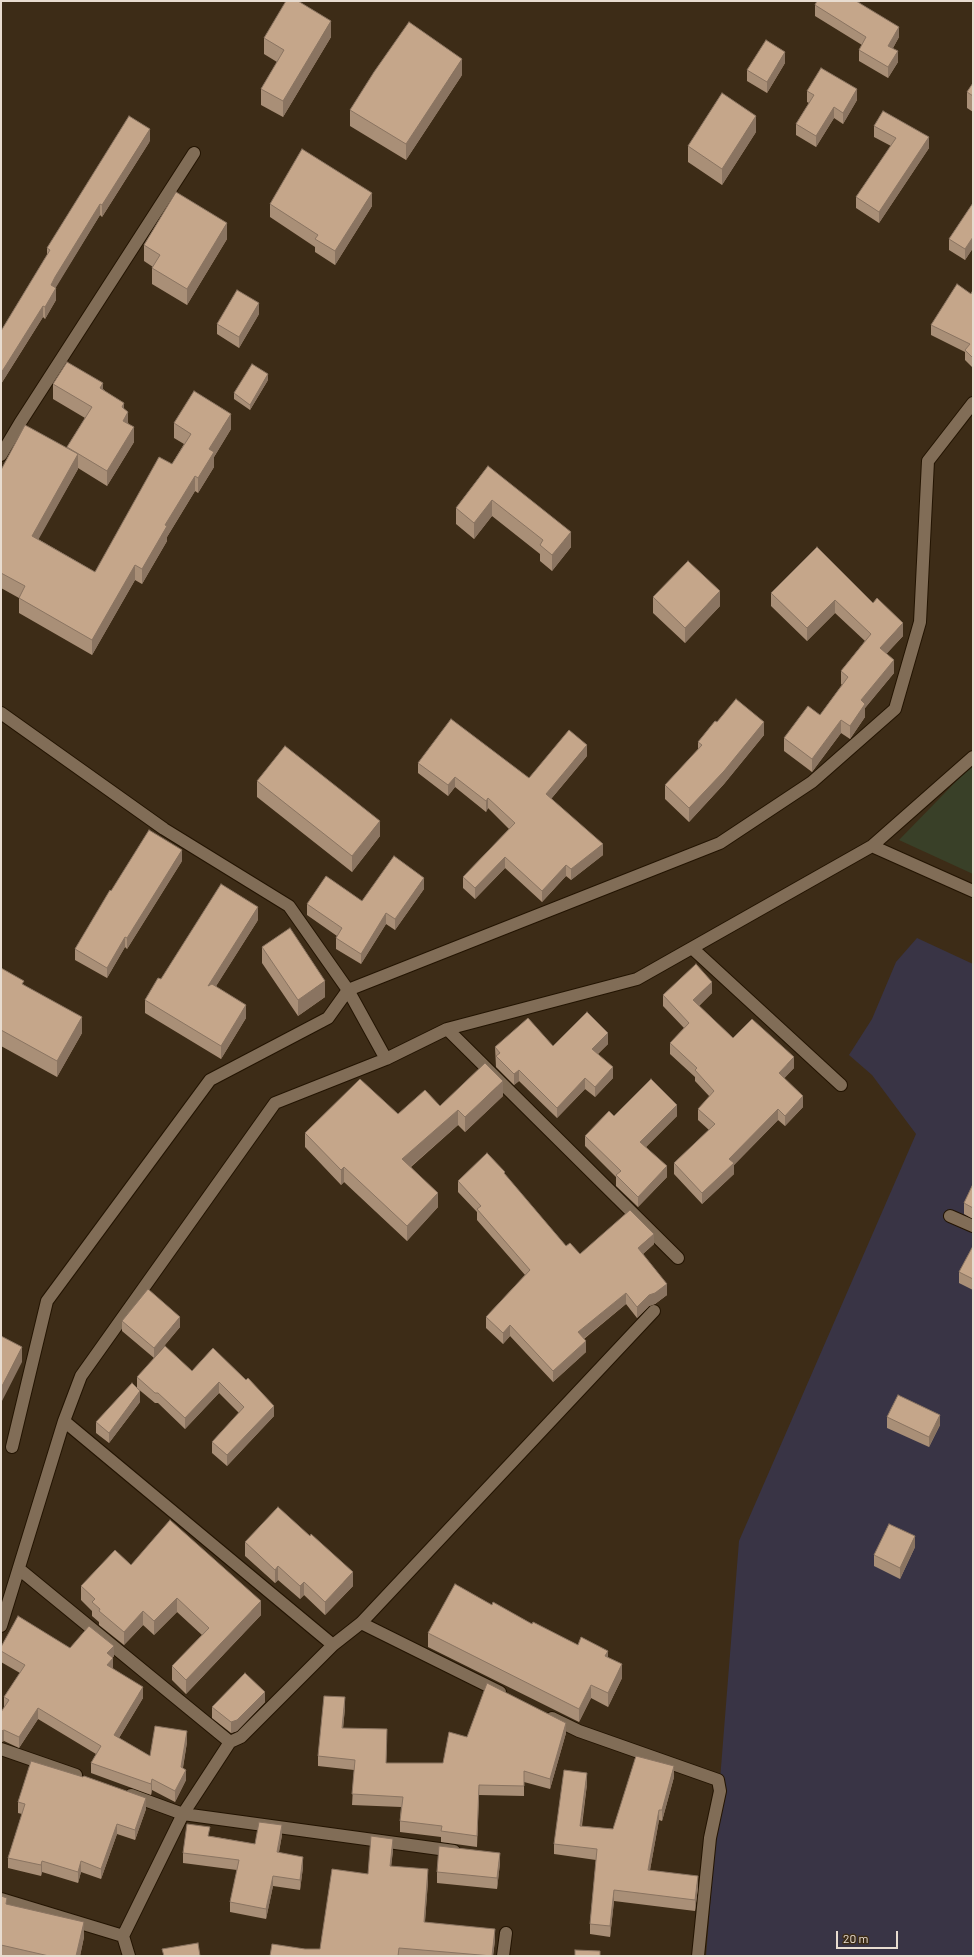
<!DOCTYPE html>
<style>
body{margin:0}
#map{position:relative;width:974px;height:1957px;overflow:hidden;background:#3d2c17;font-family:Barlow,sans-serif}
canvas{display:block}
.frame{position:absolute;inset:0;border:2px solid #e8dcd0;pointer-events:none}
.scale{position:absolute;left:836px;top:1931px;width:62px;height:18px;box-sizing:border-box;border:2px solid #e8dcd0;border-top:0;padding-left:5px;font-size:12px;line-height:14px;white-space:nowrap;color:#e8dcd0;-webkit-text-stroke:3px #3d2c17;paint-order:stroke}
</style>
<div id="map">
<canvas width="974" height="1957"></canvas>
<div class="frame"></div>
<div class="scale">20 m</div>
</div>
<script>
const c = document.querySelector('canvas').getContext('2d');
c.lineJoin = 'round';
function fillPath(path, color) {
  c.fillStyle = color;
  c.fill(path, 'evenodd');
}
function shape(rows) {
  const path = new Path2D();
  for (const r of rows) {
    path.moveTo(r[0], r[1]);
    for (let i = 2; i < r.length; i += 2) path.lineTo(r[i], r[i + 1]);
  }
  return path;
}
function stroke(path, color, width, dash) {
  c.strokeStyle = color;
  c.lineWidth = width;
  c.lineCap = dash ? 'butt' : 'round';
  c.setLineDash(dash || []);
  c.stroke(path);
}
fillPath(shape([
 [917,938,973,964,973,1956,706,1956,739,1541,916,1134,872,1075,849,1055,872,1019,896,962]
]), '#393445');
fillPath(shape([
 [973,764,973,874,899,840]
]), '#394028');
const minor = shape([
 [1,455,20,423,194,153],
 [1,713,164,829,289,906,348,990,386,1059],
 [872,846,973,891],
 [692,948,841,1085],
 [447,1029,678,1258],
 [950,1216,973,1226],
 [64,1421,333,1645],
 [12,1447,47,1301,210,1080,328,1018,348,990,720,843,812,782,895,709,920,622,928,461,973,403],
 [19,1569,230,1742],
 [361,1623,500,1692],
 [1,1626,64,1421,81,1376,275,1103,386,1059,447,1029,637,979,872,846,973,757],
 [552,1718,579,1731,718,1780,720,1791,710,1838,698,1956],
 [1,1749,76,1775],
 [131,1795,183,1814,454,1851],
 [1,1899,123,1936,129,1956],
 [123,1936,183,1814,230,1742,241,1737,333,1645,361,1623,654,1311],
 [503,1956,506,1933]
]);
stroke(minor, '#231402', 14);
stroke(minor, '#816d57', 12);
fillPath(shape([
 [817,1,860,1,859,3,899,37,893,48,898,62,888,78,859,61,859,50,862,45,815,16,815,5],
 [331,37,283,117,261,105,261,89,277,62,264,54,264,38],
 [785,63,767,93,747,81,747,70],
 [462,75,406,160,350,126,350,110],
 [973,83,973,112,967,108,967,92],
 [807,91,857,100,843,124,834,118,816,147,796,135,796,124,809,103,807,102],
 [874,126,929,148,879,223,856,208,856,197,891,146,874,137],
 [756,132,722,185,688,162,688,146],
 [150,141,102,217,100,215,55,288,56,300,45,319,43,317,1,384,1,331,47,255,47,248],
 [973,203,973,248,965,260,949,250,949,239],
 [270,204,372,206,335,265,315,252,315,247,270,217],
 [227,239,187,305,152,284,152,268,153,267,144,261,144,245],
 [973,290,973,368,965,360,965,352,931,335,931,325,971,294],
 [259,314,239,348,217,334,217,324],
 [268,380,250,410,234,399,234,393],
 [53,384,103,389,124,409,134,442,107,486,78,468,78,469,38,539,95,572,172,464,184,444,174,438,174,423,231,429,214,457,214,467,198,493,195,491,167,537,167,541,142,584,135,580,92,655,19,613,19,598,1,588,1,470,67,448,67,447,85,418,53,399],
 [488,466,571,547,552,571,540,561,540,554,492,516,474,539,456,524,456,508],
 [817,547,903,636,886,654,894,673,865,708,865,717,850,739,841,733,812,772,784,751,784,738,820,715,842,685,841,684,841,671,865,641,835,613,807,641,771,606,771,593],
 [653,597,720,606,685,643,653,613],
 [717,722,764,735,724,784,689,822,665,799,665,785,698,750,698,742],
 [587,756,551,799,603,855,571,880,566,876,542,902,505,868,475,899,463,888,463,877,509,829,488,808,486,812,455,787,448,796,418,773,418,763,529,778],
 [257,781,380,836,352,872,257,797],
 [182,861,127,949,125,947,107,978,75,960,75,949,111,891],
 [424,889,395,930,386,924,361,964,336,949,336,938,337,936,307,915,307,904,362,901],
 [258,920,216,986,246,1018,221,1059,145,1013,145,1000,161,979],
 [262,947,325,997,298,1016,262,963],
 [1,968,24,985,82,1033,57,1077,1,1046],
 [712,993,699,1006,733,1038,794,1068,784,1078,803,1107,785,1126,778,1120,734,1165,734,1174,702,1204,674,1174,674,1163,709,1130,698,1120,698,1109,710,1097,695,1081,695,1077,670,1054,670,1043,684,1028,663,1006,663,995],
 [608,1044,598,1054,613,1078,595,1097,585,1089,557,1118,519,1081,514,1085,496,1067,495,1047],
 [503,1096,465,1132,458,1125,411,1167,438,1207,407,1241,344,1182,341,1185,305,1147,305,1133,440,1106],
 [614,1116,677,1116,646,1147,667,1177,638,1207,616,1186,616,1177,585,1146,585,1136],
 [505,1175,566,1246,580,1254,654,1244,643,1254,667,1295,655,1304,649,1306,637,1318,626,1304,584,1339,586,1352,553,1382,510,1336,503,1344,486,1328,486,1317,525,1275,477,1220,477,1212,458,1192,458,1181],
 [973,1184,973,1219,964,1214,964,1203],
 [973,1246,973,1290,959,1283,959,1272],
 [122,1321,180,1327,154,1358,122,1331],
 [213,1348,274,1416,227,1466,212,1453,212,1442,239,1413,219,1393,185,1429,158,1403,155,1403,137,1388,137,1377,192,1371],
 [140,1402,109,1443,96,1433,96,1422],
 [887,1417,940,1425,929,1447,887,1428],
 [973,1504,973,1522,972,1522,972,1507],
 [245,1542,353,1586,325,1615,304,1595,300,1599,278,1580,275,1583,245,1556],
 [915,1547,900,1579,874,1566,874,1555],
 [131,1565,261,1615,186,1694,172,1680,172,1666,202,1635,177,1612,154,1635,143,1625,124,1645,99,1625,99,1622,92,1616,92,1611,81,1600,81,1586],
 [492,1605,532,1624,578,1645,608,1657,622,1678,608,1707,591,1698,579,1722,428,1647,428,1633],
 [1,1647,70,1648,114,1656,112,1658,113,1669,143,1698,119,1738,150,1756,187,1742,183,1768,186,1780,175,1802,152,1790,151,1795,91,1773,91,1763,96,1754,38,1719,19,1748,4,1741,1,1742,4,1708,4,1697,20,1673,1,1662],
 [265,1702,237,1731,231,1733,212,1718,212,1707],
 [345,1708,343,1728,387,1740,386,1763,443,1763,467,1737,566,1733,550,1789,524,1782,524,1796,479,1795,477,1847,441,1842,441,1837,400,1832,400,1821,401,1807,352,1805,354,1770,318,1766,318,1756],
 [674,1777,662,1821,659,1820,650,1870,698,1887,695,1911,614,1901,610,1937,590,1934,590,1924,596,1860,554,1854,554,1844,587,1784,582,1826,613,1829],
 [18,1802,146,1809,135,1840,117,1834,101,1879,81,1872,78,1883,42,1872,41,1876,8,1868,8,1858,22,1814,18,1813],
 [282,1835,279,1852,303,1867,300,1890,273,1886,266,1919,230,1912,230,1902,237,1870,183,1863,183,1853,210,1836,255,1844],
 [393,1850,391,1866,428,1881,425,1922,495,1940,493,1956,270,1956,305,1949,320,1949,368,1874],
 [500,1863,497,1889,437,1883,437,1872],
 [1,1896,7,1905,84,1937,80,1956,1,1956]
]), '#a98f77');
fillPath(shape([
 [331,21,331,37,283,117,283,101],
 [899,27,899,37,888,57,888,46],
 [898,51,898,62,888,78,888,67],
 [785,52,785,63,767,93,767,82],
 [462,59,462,75,406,160,406,144],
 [857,89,857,100,843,124,843,113],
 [834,107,834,118,816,147,816,136],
 [756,116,756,132,722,185,722,169],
 [150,129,150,141,102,217,102,205],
 [929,137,929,148,879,223,879,212],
 [372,193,372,206,335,265,335,251],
 [100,204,100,215,55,289,56,288,56,300,45,319,45,307,51,285,55,277],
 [227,223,227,239,187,305,187,289],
 [973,237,973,248,965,260,965,249],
 [259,303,259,314,239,348,239,337],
 [43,306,43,317,1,384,1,373],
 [268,374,268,380,250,410,250,405],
 [103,383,103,398,100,388],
 [124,403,124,417,122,407],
 [128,412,128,426,123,421],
 [231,414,231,429,214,457,214,467,198,493,198,478,209,449],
 [134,427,134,442,107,486,107,471],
 [78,454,78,469,32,551,32,536],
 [195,476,195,491,167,537,167,541,142,584,142,569,165,525],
 [492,500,492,516,474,539,474,523],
 [571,532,571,547,552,571,552,555],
 [135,565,135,580,92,655,92,640],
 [720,591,720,606,685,643,685,628],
 [835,600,835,613,807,641,807,628],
 [903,623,903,636,880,661,880,648],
 [894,660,894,673,865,708,865,717,850,739,850,726,861,700],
 [841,720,841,733,812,772,812,759],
 [764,722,764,735,724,784,689,822,689,808],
 [587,745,587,756,546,805,546,794],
 [455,777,455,787,448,796,448,785],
 [488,798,488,808,486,812,486,801],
 [380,821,380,836,352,872,352,856],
 [603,844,603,855,571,880,571,869],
 [182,850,182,861,127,949,127,938],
 [505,857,505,868,475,899,475,888],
 [566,865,566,876,542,902,542,891],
 [424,878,424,889,395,930,395,919],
 [258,907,258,920,208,999,208,986],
 [386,913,386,924,361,964,361,954],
 [125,937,125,947,107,978,107,968],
 [325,981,325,997,298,1016,298,1000],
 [712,982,712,993,693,1011,693,1000],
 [246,1005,246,1018,221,1059,221,1046],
 [82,1017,82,1033,57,1077,57,1061],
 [608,1033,608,1044,592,1059,592,1049],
 [794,1057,794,1068,779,1084,779,1073],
 [613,1067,613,1078,595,1097,595,1087],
 [519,1070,519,1081,514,1085,514,1074],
 [585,1078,585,1089,557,1118,557,1108],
 [503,1081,503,1096,465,1132,465,1117],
 [803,1096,803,1107,785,1126,785,1116],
 [677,1105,677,1116,640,1153,640,1142],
 [778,1109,778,1120,734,1165,734,1174,702,1204,702,1193,729,1159],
 [458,1110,458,1125,402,1174,402,1159],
 [667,1166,667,1177,638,1207,638,1197],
 [344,1167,344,1182,341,1185,341,1170],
 [438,1193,438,1207,407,1241,407,1226],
 [654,1234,654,1244,638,1258,638,1248],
 [667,1284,667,1295,655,1304,649,1306,637,1318,637,1307,649,1295],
 [626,1293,626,1304,578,1343,578,1332],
 [180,1317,180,1327,154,1358,154,1348],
 [510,1325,510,1336,503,1344,503,1333],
 [586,1341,586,1352,553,1382,553,1371],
 [22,1347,22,1362,1,1403,1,1388],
 [219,1382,219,1393,185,1429,185,1418],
 [140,1391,140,1402,109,1443,109,1433],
 [274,1406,274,1416,227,1466,227,1455],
 [940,1415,940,1425,929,1447,929,1437],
 [915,1536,915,1547,900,1579,900,1568],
 [278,1566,278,1580,275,1583,275,1570],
 [353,1572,353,1586,325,1615,325,1602],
 [304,1582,304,1595,300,1599,300,1586],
 [177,1598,177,1612,154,1635,154,1621],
 [261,1601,261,1615,186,1694,186,1680],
 [143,1611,143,1625,124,1645,124,1632],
 [114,1646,114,1656,107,1664,107,1653],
 [608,1651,608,1664,605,1656],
 [113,1658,113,1669,107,1665],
 [622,1664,622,1678,608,1707,608,1693],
 [591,1685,591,1698,579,1722,579,1709],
 [143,1687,143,1698,114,1746,114,1735],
 [265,1692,265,1702,237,1731,231,1733,231,1722],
 [345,1697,345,1708,342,1739,342,1728],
 [38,1708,38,1719,19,1748,19,1737],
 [566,1723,566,1733,550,1789,550,1779],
 [4,1730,4,1741,1,1742,1,1731],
 [187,1731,187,1742,181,1778,181,1767],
 [674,1766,674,1777,662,1821,662,1810],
 [186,1770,186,1780,175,1802,175,1791],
 [587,1773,587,1784,580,1836,580,1826],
 [152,1779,152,1790,151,1795,151,1784],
 [146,1798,146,1809,135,1840,135,1830],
 [659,1810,659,1820,648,1881,648,1870],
 [117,1824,117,1834,101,1879,101,1869],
 [282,1825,282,1835,277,1862,277,1852],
 [393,1839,393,1850,390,1878,390,1866],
 [500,1853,500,1863,497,1889,497,1878],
 [303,1857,303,1867,300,1890,300,1880],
 [42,1861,42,1872,41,1876,41,1865],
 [81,1861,81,1872,78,1883,78,1872],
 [428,1869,428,1881,424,1933,424,1922],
 [273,1876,273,1886,266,1919,266,1909],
 [698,1876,698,1887,695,1911,695,1900],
 [614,1890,614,1901,610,1937,610,1926],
 [84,1922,84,1937,80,1956,76,1956],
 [495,1929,495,1940,493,1956,492,1956]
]), '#8a7461');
const building = shape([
 [286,1,298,1,331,21,283,101,261,89,284,50,264,38,286,1],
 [817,1,856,1,899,27,888,46,898,51,888,67,859,50,866,37,815,5,817,1],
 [409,22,462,59,406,144,350,110,374,72,409,22],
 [766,40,785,52,767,82,747,70,766,40],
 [821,68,857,89,843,113,834,107,816,136,796,124,814,95,807,91,821,68],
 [973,83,973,96,967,92,973,83],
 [722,93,756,116,722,169,688,146,722,93],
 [883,111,929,137,879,212,856,197,896,138,874,126,883,111],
 [129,116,150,129,102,205,100,204,55,277,51,285,56,288,45,307,43,306,1,373,1,331,50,250,47,248,129,116],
 [302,149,372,193,335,251,315,239,318,235,270,204,302,149],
 [176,192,227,223,187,289,152,268,160,255,144,245,176,192],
 [973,203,973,237,965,249,949,239,973,203],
 [957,284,971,294,973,290,973,358,965,350,970,344,931,325,957,284],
 [237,290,259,303,239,337,217,324,237,290],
 [67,362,103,383,100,388,124,403,122,407,128,412,123,421,134,427,107,471,67,447,92,407,53,384,67,362],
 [252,364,268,374,250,405,234,393,252,364],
 [194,391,231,414,209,449,214,452,198,478,195,476,165,525,167,526,142,569,135,565,92,640,19,598,25,586,1,573,1,470,25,425,78,454,32,536,95,572,159,457,172,464,191,434,174,423,194,391],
 [488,466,571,532,552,555,540,545,543,540,492,500,474,523,456,508,488,466],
 [817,547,873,603,877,598,903,623,880,648,894,660,861,700,865,704,850,726,841,720,812,759,784,738,808,706,820,715,848,677,841,671,871,634,835,600,807,628,771,593,817,547],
 [688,561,720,591,685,628,653,597,688,561],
 [736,699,764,722,724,771,689,808,665,785,702,745,698,742,715,721,717,722,736,699],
 [451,719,529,778,569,730,587,745,546,794,603,844,571,869,566,865,542,891,505,857,475,888,463,877,515,823,488,798,486,801,455,777,448,785,418,763,451,719],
 [285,746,380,821,352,856,257,781,285,746],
 [149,830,182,850,127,938,125,937,107,968,75,949,110,890,111,891,149,830],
 [394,856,424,878,395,919,386,913,361,954,336,938,342,928,307,904,326,876,362,901,394,856],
 [221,884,258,907,208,986,212,984,246,1005,221,1046,145,1000,158,978,161,979,221,884],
 [290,928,325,981,298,1000,262,947,290,928],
 [696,964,712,982,693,1000,733,1038,752,1019,794,1057,779,1073,803,1096,785,1116,778,1109,729,1159,734,1163,702,1193,674,1163,715,1124,698,1109,714,1091,695,1070,697,1068,670,1043,689,1023,663,995,696,964],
 [1,968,24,981,22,984,82,1017,57,1061,1,1030,1,968],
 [587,1012,608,1033,592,1049,613,1067,595,1087,585,1078,557,1108,519,1070,514,1074,496,1056,500,1053,495,1047,528,1018,553,1046,587,1012],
 [485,1063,503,1081,465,1117,458,1110,402,1159,438,1193,407,1226,344,1167,341,1170,305,1133,360,1079,398,1114,425,1090,440,1106,485,1063],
 [651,1079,677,1105,640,1142,667,1166,638,1197,616,1175,621,1171,585,1136,609,1111,614,1116,651,1079],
 [487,1153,505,1172,504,1173,566,1246,570,1243,580,1254,630,1210,654,1234,638,1248,667,1284,655,1293,649,1295,637,1307,626,1293,578,1332,586,1341,553,1371,510,1325,503,1333,486,1317,530,1270,477,1209,481,1206,458,1181,487,1153],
 [973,1184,973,1208,964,1203,973,1184],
 [973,1246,973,1279,959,1272,973,1246],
 [148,1289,180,1317,154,1348,122,1321,148,1289],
 [1,1336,22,1347,1,1388,1,1336],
 [165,1346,192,1371,213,1348,246,1380,248,1378,274,1406,227,1455,212,1442,244,1407,219,1382,185,1418,158,1393,155,1393,137,1377,165,1346],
 [132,1383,140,1391,109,1433,96,1422,132,1383],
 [898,1395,940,1415,929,1437,887,1417,898,1395],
 [278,1507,310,1536,311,1534,353,1572,325,1602,304,1582,300,1586,278,1566,275,1570,245,1542,278,1507],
 [170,1520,261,1601,186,1680,172,1666,209,1628,177,1598,154,1621,143,1611,124,1632,99,1611,100,1609,92,1602,95,1599,81,1586,115,1550,131,1565,170,1520],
 [889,1524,915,1536,900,1568,874,1555,889,1524],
 [455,1584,492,1605,493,1602,532,1624,533,1622,578,1645,581,1637,608,1651,605,1656,622,1664,608,1693,591,1685,579,1709,428,1633,455,1584],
 [18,1616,70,1648,89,1626,114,1646,107,1653,113,1658,107,1665,143,1687,114,1735,150,1756,155,1726,187,1731,181,1767,186,1770,175,1791,152,1779,151,1784,91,1763,101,1746,38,1708,19,1737,4,1730,1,1731,1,1712,9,1700,4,1697,25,1665,1,1651,1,1647,18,1616],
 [245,1673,265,1692,237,1720,231,1722,212,1707,245,1673],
 [487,1683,566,1723,550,1779,524,1771,524,1786,479,1785,477,1836,441,1831,442,1826,400,1821,403,1797,352,1794,355,1760,318,1756,324,1696,345,1697,342,1728,387,1729,386,1763,443,1763,449,1732,467,1737,487,1683],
 [636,1756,674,1766,662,1810,659,1810,648,1870,698,1876,695,1900,614,1890,610,1926,590,1924,597,1849,554,1844,564,1770,587,1773,580,1826,613,1829,636,1756],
 [31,1761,83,1777,84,1776,146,1798,135,1830,117,1824,101,1869,81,1861,78,1872,42,1861,41,1865,8,1858,25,1804,18,1802,31,1761],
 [259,1822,282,1825,277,1852,303,1857,300,1880,273,1876,266,1909,230,1902,239,1860,183,1853,187,1824,210,1827,208,1836,255,1844,259,1822],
 [371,1836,393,1839,390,1866,428,1869,424,1922,495,1929,492,1956,399,1948,398,1956,270,1956,272,1944,305,1949,320,1949,332,1869,368,1874,371,1836],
 [439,1846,500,1853,497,1878,437,1872,439,1846],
 [1,1896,7,1898,6,1904,84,1922,76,1956,49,1956,1,1945,1,1896],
 [198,1943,200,1956,164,1956,162,1949,198,1943],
 [575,1950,600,1951,600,1956,575,1956,575,1950]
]);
fillPath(building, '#c5a68a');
stroke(building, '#8a7461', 1);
</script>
